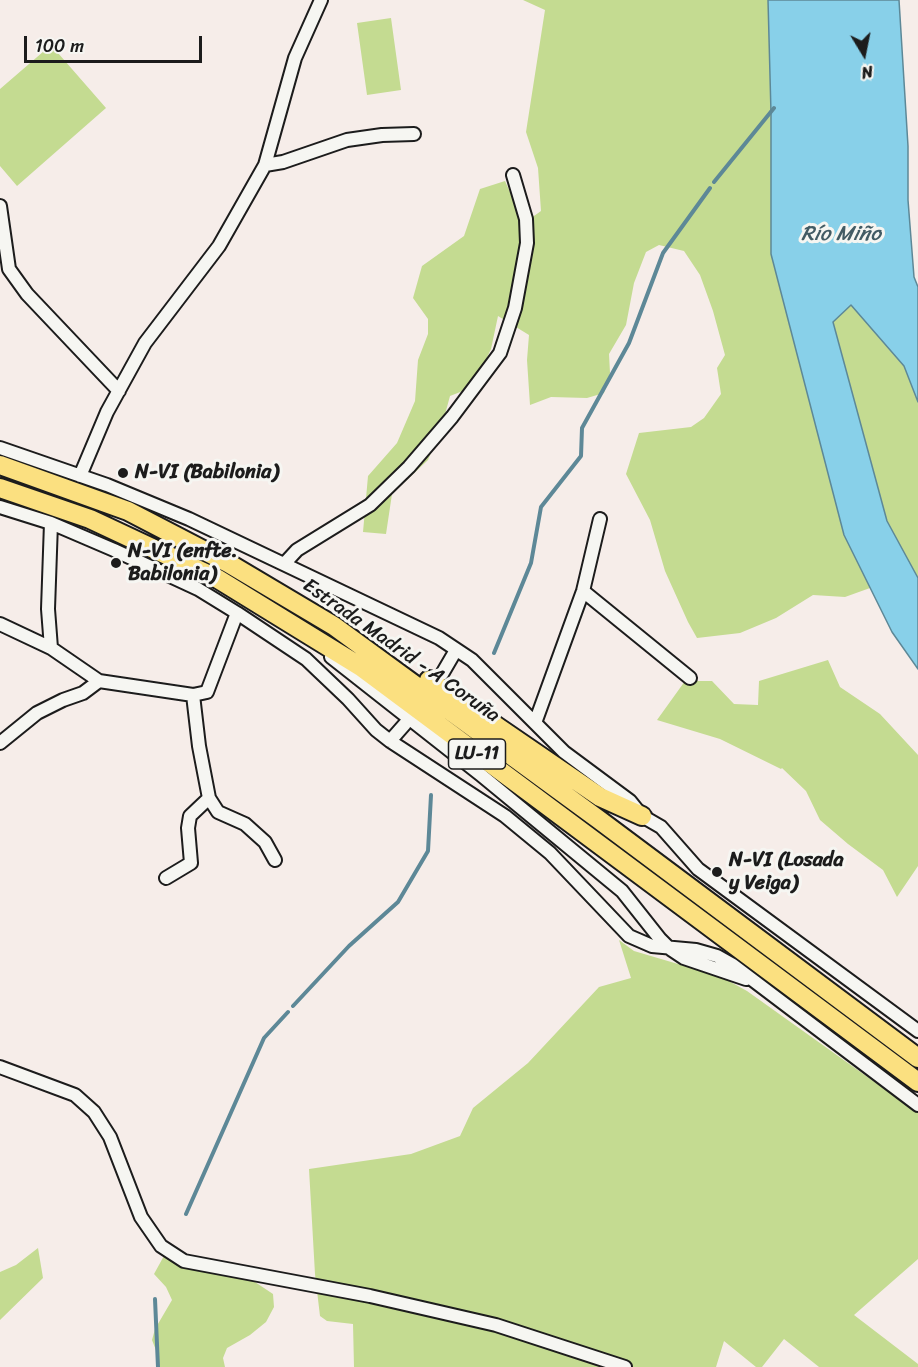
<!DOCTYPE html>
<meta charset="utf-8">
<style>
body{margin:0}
#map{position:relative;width:918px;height:1367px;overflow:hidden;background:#f6ede9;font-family:Sriracha,sans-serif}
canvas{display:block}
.north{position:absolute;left:834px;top:24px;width:60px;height:60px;-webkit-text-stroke:4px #f6f6f2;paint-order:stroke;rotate:170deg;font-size:16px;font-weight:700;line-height:24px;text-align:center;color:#1c1c1c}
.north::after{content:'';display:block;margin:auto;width:21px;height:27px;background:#1c1c1c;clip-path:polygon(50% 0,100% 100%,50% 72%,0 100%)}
.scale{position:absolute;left:24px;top:36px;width:178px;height:27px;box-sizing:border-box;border:3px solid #1c1c1c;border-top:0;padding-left:8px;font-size:18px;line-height:21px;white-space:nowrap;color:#1c1c1c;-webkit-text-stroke:4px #f6f6f2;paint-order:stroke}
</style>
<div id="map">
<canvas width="918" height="1367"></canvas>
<div class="north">N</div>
<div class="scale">100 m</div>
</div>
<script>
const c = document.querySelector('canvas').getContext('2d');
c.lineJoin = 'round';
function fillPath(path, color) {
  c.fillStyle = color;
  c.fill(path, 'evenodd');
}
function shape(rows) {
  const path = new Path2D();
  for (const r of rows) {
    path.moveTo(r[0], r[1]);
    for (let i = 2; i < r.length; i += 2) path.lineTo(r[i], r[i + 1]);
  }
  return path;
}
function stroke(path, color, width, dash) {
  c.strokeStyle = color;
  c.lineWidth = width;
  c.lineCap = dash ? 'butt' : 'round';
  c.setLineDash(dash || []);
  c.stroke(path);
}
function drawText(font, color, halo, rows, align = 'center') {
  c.font = font + ' Sriracha,sans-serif';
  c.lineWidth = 6;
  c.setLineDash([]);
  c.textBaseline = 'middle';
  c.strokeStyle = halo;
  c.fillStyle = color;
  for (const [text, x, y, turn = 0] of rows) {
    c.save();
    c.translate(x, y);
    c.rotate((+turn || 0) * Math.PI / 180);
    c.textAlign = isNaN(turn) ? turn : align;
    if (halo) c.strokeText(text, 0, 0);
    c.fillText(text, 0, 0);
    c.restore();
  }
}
fillPath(shape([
 [523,0,782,0,863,572,870,588,845,597,813,595,776,618,740,633,697,638,688,622,665,571,650,520,626,474,639,433,691,427,704,418,721,394,717,368,725,355,713,311,700,275,684,251,659,245,646,252,634,283,626,325,609,354,610,373,604,393,587,398,551,397,530,405,527,360,529,335,498,316,491,349,473,387,450,396,441,429,428,460,392,494,386,534,363,532,368,476,397,443,415,401,418,360,428,334,428,319,413,298,422,266,464,236,480,189,505,181,524,223,541,211,538,168,526,132,545,10],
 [391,18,401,90,367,95,357,23],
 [51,45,106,108,17,186,0,166,0,89],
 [851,305,904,366,918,402,918,578,887,521,839,351,833,322],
 [828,660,840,687,880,714,918,755,918,866,897,897,883,870,848,844,820,820,806,791,782,768,781,769,720,739,657,720,685,681,712,681,734,704,758,705,759,681],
 [619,940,634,951,705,972,727,980,747,991,918,1113,918,1259,854,1315,918,1364,918,1367,819,1367,784,1339,762,1367,756,1367,724,1341,716,1367,354,1367,353,1324,327,1321,320,1316,315,1274,309,1169,411,1154,460,1136,473,1108,528,1063,599,987,631,978],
 [38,1248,43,1278,0,1320,0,1272,16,1265],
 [165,1254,226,1268,255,1282,273,1294,274,1307,266,1322,250,1335,227,1348,223,1358,225,1367,159,1367,159,1358,152,1340,155,1329,172,1300,166,1287,154,1274]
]), '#c4db91');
const water = shape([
 [768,0,899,0,908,146,908,200,914,277,918,287,918,402,904,366,851,305,833,322,887,521,918,578,918,669,892,632,844,535,771,254,771,113,768,0]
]);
fillPath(water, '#88d0e9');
stroke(water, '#5d8897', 1.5);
stroke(shape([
 [714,182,774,108],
 [494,653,531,563,541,507,581,456,582,428,629,343,663,253,710,188],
 [293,1006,349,946,398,902,428,851,431,795],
 [186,1214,264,1038,288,1012],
 [155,1299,158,1367]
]), '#5d8897', 4);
const minor = shape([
 [265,165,283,162,347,140,382,135,414,134],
 [0,206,9,269,27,294,119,391],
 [0,448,107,485,189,519,439,638,472,660,564,752,630,801,642,816,661,827,698,869,918,1031],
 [80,476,107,412,145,343,219,246,265,165,295,58,321,0],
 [0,507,51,523,114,550,198,589,237,613,306,659,348,699,376,730,390,741,505,816,550,853,629,936,652,946,696,950,717,956,733,965,918,1105],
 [51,523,48,609,51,648,99,681,193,695],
 [285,563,297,550,370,505,409,467,452,417,500,353,515,308,527,243,526,219,513,175],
 [583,591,690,678],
 [237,613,207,692,193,695,199,746,209,798,218,812,245,824,265,842,275,860],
 [0,624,51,648],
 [331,657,481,775,622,891,660,939,669,948,684,958,746,979],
 [442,674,456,650],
 [535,723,583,591,600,519],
 [390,741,405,724],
 [0,743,37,713,63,700,83,693,99,681],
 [166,878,191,863,188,828,190,816,209,798],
 [0,1067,75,1095,94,1112,110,1137,141,1217,161,1246,184,1261,370,1296,496,1325,625,1367]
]);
const highway = shape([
 [0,465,128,511,228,563,334,626,598,819,918,1058],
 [0,488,90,519,218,579,361,667,918,1082],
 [429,680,600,797,642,816]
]);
stroke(minor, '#1c1c1c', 16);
stroke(highway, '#1c1c1c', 22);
stroke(minor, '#f6f6f2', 12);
stroke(highway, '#fbe080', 18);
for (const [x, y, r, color] of [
 [123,473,6,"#1c1c1c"],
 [116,563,6,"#1c1c1c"],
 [717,872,6,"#1c1c1c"]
]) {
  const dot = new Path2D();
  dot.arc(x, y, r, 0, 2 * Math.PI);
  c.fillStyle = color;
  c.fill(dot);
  stroke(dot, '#f6f6f2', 2);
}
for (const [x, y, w] of [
 [477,754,57]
]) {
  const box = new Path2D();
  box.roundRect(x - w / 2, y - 15, w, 30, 4.5);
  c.fillStyle = '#f6f6f2';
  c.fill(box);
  stroke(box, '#1c1c1c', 1.5);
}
drawText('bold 18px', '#1c1c1c', null, [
 ["LU-11",477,754]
]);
drawText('bold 20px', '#1c1c1c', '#f6f6f2', [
 ["N-VI (Babilonia)",135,473],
 ["N-VI (enfte.",128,552],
 ["Babilonia)",128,575],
 ["N-VI (Losada",729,861],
 ["y Veiga)",729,884]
], 'left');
drawText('20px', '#1c1c1c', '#f6f6f2', [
 ["Estrada Madrid - A Coruña",401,651,35]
]);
drawText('italic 21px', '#425b64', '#f6f6f2', [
 ["Río Miño",841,235]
]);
</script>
